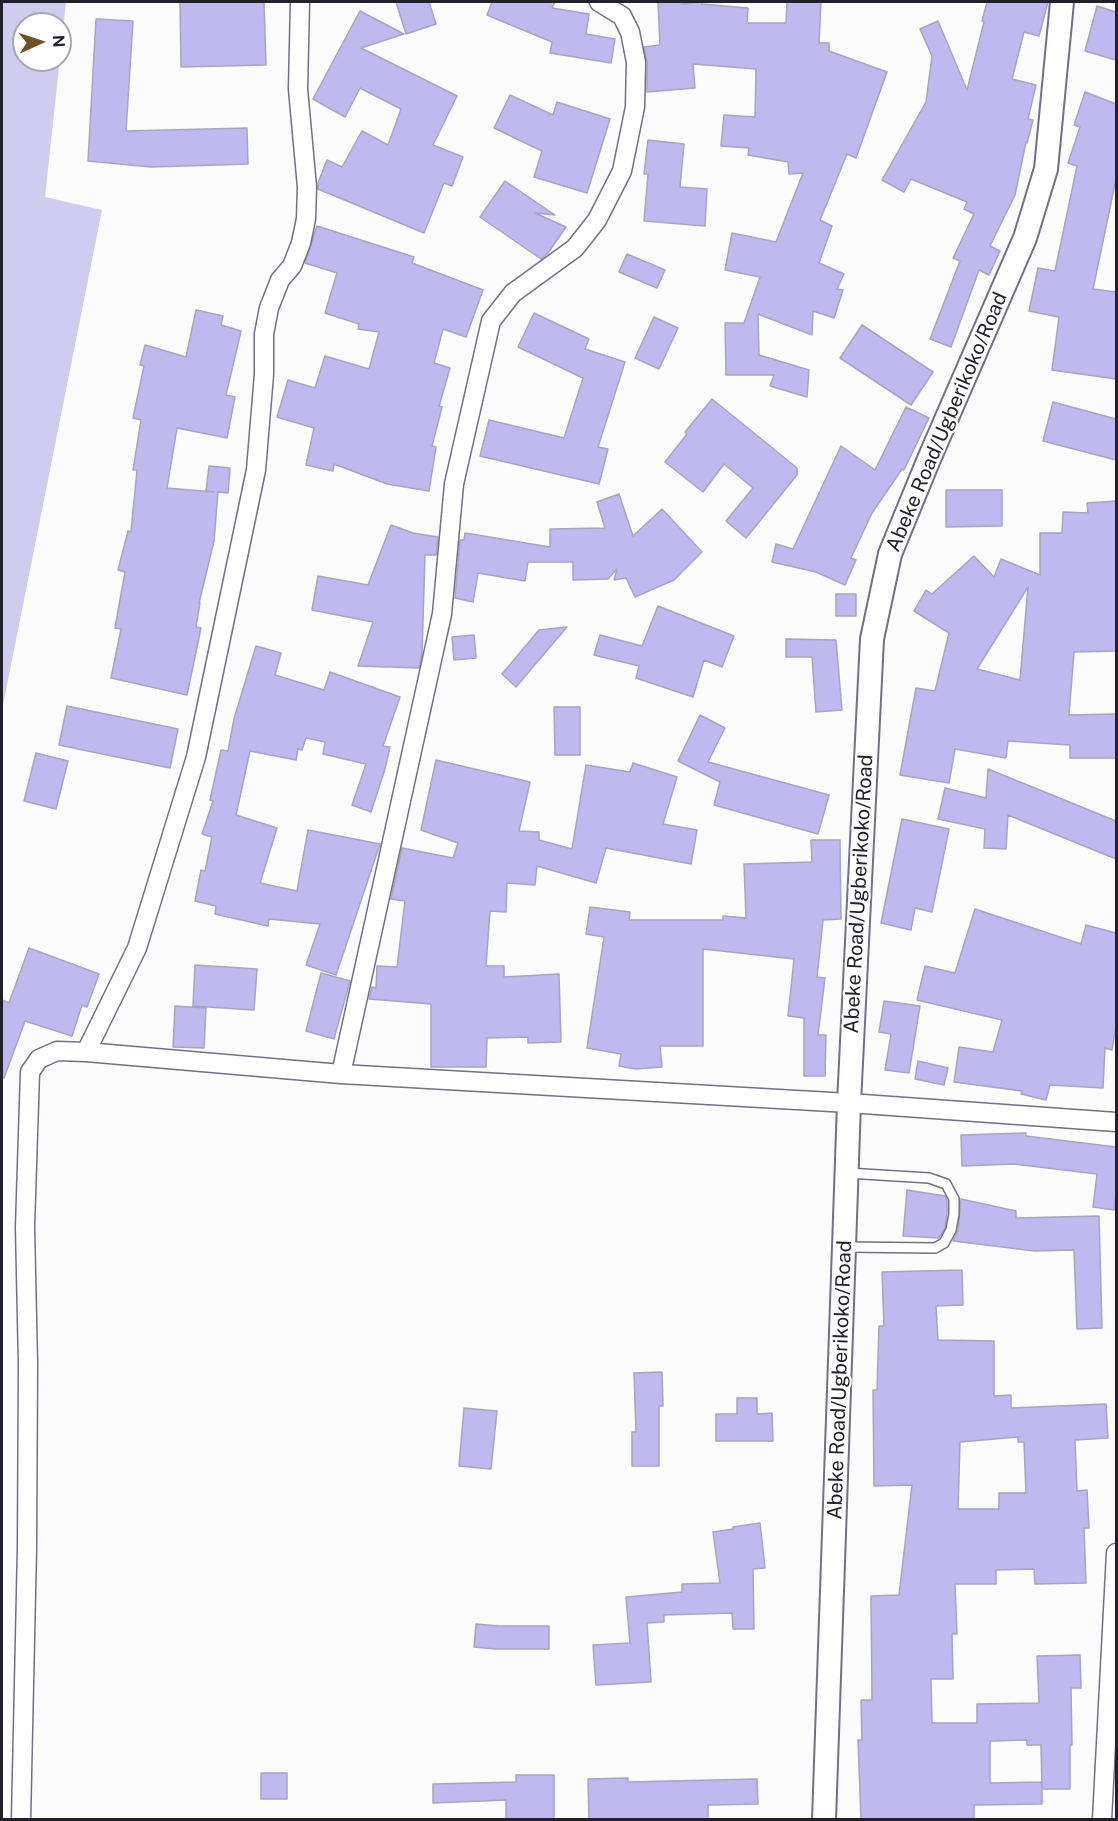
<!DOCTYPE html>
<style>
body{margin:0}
#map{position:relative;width:1118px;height:1821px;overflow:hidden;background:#fbfbfb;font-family:"Public Sans",sans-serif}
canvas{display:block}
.frame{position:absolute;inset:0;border:3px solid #22212b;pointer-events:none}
.north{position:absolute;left:12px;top:12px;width:60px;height:60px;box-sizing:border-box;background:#fff;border:2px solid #a7a6aa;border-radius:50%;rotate:87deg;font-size:16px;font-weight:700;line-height:24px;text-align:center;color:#22212b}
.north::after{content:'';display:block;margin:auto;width:21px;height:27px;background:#6b5123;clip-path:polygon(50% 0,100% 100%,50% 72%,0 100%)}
</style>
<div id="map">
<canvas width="1118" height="1821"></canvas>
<div class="frame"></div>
<div class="north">N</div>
</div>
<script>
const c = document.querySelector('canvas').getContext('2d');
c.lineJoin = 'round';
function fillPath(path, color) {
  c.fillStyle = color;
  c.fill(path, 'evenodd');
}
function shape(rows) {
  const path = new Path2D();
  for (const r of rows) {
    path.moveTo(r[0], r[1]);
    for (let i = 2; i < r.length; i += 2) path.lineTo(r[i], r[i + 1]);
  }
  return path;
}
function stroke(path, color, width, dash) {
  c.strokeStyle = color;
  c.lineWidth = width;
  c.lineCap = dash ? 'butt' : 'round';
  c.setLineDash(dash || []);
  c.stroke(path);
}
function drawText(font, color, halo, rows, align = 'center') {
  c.font = font + ' "Public Sans",sans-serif';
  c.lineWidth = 4.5;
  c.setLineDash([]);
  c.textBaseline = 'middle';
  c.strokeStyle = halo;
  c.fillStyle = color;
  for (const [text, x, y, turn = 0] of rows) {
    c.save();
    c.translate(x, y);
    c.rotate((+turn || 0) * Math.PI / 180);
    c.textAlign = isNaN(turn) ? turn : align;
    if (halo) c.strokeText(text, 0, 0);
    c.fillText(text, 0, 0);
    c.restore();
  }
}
fillPath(shape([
 [2,2,66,2,45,197,102,210,2,710],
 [24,24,60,24,60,60,24,60]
]), '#cfccf0');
const building = shape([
 [180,2,264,2,266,65,181,67,180,2],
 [396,2,429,2,436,24,406,34,396,2],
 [492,2,555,2,552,8,589,14,586,34,615,39,611,63,550,53,552,42,487,15,492,2],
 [658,2,681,2,682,4,702,2,702,4,748,8,747,23,786,23,787,2,821,2,819,43,829,43,829,51,887,72,856,158,847,154,820,220,832,226,819,263,844,274,837,289,843,290,834,318,813,311,812,335,758,314,759,355,809,370,807,397,770,386,774,375,726,375,725,323,744,323,760,277,725,270,732,233,776,242,803,173,789,174,788,162,748,155,749,148,721,146,724,115,755,117,756,69,693,64,695,88,647,92,647,62,644,47,660,45,658,2],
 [987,2,1048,2,1039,36,1024,32,1012,79,1036,85,1028,119,1033,120,1027,143,1026,142,1015,195,990,246,1000,251,989,275,979,270,951,347,930,339,960,261,953,258,974,214,964,209,967,202,911,179,904,192,882,180,926,102,932,56,920,29,938,21,967,90,984,22,982,21,987,2],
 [1097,6,1116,12,1116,60,1085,51,1097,6],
 [360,11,404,34,361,48,457,96,433,145,463,157,452,186,444,183,424,233,318,189,318,183,327,160,342,167,362,131,388,145,401,109,360,88,345,117,313,99,360,11],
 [96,19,133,21,126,131,247,128,248,164,151,167,88,161,96,19],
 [1085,92,1116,104,1116,179,1093,289,1116,292,1116,379,1052,370,1059,317,1029,311,1038,268,1055,271,1077,166,1068,163,1080,127,1074,125,1085,92],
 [510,95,553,115,557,102,610,119,587,193,534,177,542,151,494,128,510,95],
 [648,140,684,144,680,187,707,189,705,226,644,221,648,174,644,174,648,140],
 [505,181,555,215,535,213,566,227,548,253,541,259,480,217,505,181],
 [317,226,414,257,412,263,483,290,466,337,443,329,434,363,450,368,439,406,442,407,432,446,436,447,429,491,387,484,334,464,333,471,306,465,314,428,277,417,288,380,315,388,325,356,369,369,379,332,358,329,359,324,325,313,337,273,305,263,317,226],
 [627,254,665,270,657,288,619,272,627,254],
 [196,310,223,316,221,325,241,331,226,395,235,397,227,438,177,428,167,488,214,492,206,491,209,466,230,468,228,493,218,492,214,541,199,603,200,603,196,627,201,628,187,695,111,678,121,629,115,628,125,572,118,570,128,531,131,532,137,470,133,470,141,420,133,418,144,366,140,365,145,345,186,357,196,310],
 [534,313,589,339,585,349,625,362,598,447,608,449,599,484,480,456,489,420,564,438,583,378,518,347,534,313],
 [654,317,678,328,659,369,635,358,654,317],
 [862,325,933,372,911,405,840,358,862,325],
 [712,399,797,468,797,475,746,538,726,521,753,488,724,464,703,492,665,462,687,434,685,432,712,399],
 [1053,402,1116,419,1116,460,1043,441,1053,402],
 [906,407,929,418,904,470,902,469,872,513,851,558,856,560,845,585,816,572,772,562,776,544,793,549,841,446,875,470,906,407],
 [946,490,1002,490,1002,526,946,527,946,490],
 [619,494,633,536,662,509,702,552,674,580,635,597,626,578,614,580,617,569,608,579,573,580,573,562,528,562,525,581,478,573,473,602,455,598,460,540,464,540,465,533,550,547,550,529,605,528,597,502,619,494],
 [1116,501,1116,651,1074,652,1069,715,1116,714,1116,758,1070,758,1070,745,1008,741,1006,758,955,749,949,783,900,775,916,688,935,691,949,633,914,611,926,590,932,594,974,556,994,577,1001,559,1040,575,1040,533,1062,533,1063,512,1088,513,1087,503,1116,501],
 [1028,587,1020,680,977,669,1028,587],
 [391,525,413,533,438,537,436,555,425,555,422,653,419,668,358,666,373,622,312,610,318,576,368,585,391,525],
 [836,594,856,594,856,616,836,616,836,594],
 [658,606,734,636,722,667,704,660,693,697,636,678,639,666,594,655,600,635,642,646,658,606],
 [567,627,516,687,502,674,539,630,567,627],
 [474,635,476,658,454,660,452,637,474,635],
 [786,639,836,640,842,710,816,712,812,657,786,657,786,639],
 [256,646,281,653,275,675,324,690,330,672,400,697,383,746,390,747,385,769,371,812,352,805,366,764,323,754,325,742,306,738,302,750,298,749,296,760,250,751,236,815,277,828,260,883,297,891,308,830,380,844,336,975,306,965,320,924,269,919,268,926,215,914,216,906,195,901,201,870,205,871,212,837,202,834,213,801,210,800,221,750,228,751,234,719,256,646],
 [67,706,178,729,170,768,59,745,67,706],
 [554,707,580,707,580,755,555,755,554,707],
 [700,715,725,728,708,762,829,795,818,834,714,805,720,782,678,761,700,715],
 [36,753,68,761,56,809,24,801,36,753],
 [436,760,530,782,519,831,539,832,539,840,572,849,586,765,630,772,633,763,677,777,663,824,697,830,691,864,606,848,596,883,537,866,535,885,507,883,506,912,490,911,486,966,504,966,504,977,559,974,561,1042,528,1043,528,1037,487,1038,486,1067,431,1067,431,1004,369,999,372,987,376,988,377,966,397,967,405,901,391,899,402,848,453,858,458,843,421,830,436,760],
 [988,769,1116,821,1116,859,1008,815,1006,849,984,848,985,829,938,819,945,788,986,798,988,769],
 [902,819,949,829,932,912,915,908,911,930,881,923,902,819],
 [811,840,840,840,841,919,823,920,817,977,825,978,818,1035,826,1035,825,1076,804,1076,804,1018,788,1016,794,959,703,949,703,1046,660,1046,662,1067,636,1069,619,1066,621,1054,587,1048,604,937,586,934,590,907,630,912,629,920,723,920,723,916,746,918,744,864,812,862,811,840],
 [975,909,1081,944,1086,925,1116,933,1116,1026,1112,1050,1105,1048,1103,1088,1050,1085,1046,1100,1021,1094,1022,1091,954,1082,959,1047,993,1052,1002,1020,917,1000,925,966,955,973,975,909],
 [29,948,99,974,87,1007,82,1005,72,1036,25,1021,4,1078,2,1078,2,1000,9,1003,29,948],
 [195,965,257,969,254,1010,193,1006,195,965],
 [321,973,350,981,334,1039,306,1031,321,973],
 [884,1001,920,1006,909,1073,885,1070,891,1034,879,1032,884,1001],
 [175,1006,206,1008,204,1048,173,1047,175,1006],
 [918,1061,948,1068,944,1085,915,1079,918,1061],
 [1026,1133,1026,1136,1116,1147,1116,1192,1114,1210,1093,1207,1097,1174,1014,1164,962,1166,961,1135,1026,1133],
 [907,1190,945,1196,947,1201,947,1213,945,1228,939,1238,903,1236,907,1190],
 [961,1199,1016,1211,1016,1218,1099,1216,1102,1328,1077,1329,1074,1250,1035,1251,953,1241,958,1231,961,1199],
 [962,1270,963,1305,936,1306,938,1340,994,1341,994,1396,1011,1395,1011,1408,1106,1404,1108,1438,1075,1440,1077,1491,1087,1490,1089,1528,1084,1528,1086,1583,1035,1584,1034,1569,996,1570,996,1584,955,1584,957,1634,952,1634,953,1679,931,1679,932,1723,977,1723,977,1704,1039,1703,1037,1656,1080,1655,1081,1688,1071,1688,1072,1745,1070,1745,1070,1789,1042,1789,1041,1745,1027,1745,1027,1740,990,1741,990,1783,1042,1782,1042,1804,974,1805,974,1820,861,1820,858,1740,862,1740,861,1700,872,1700,871,1596,899,1595,912,1485,874,1486,873,1390,877,1390,879,1326,884,1326,882,1272,962,1270],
 [1018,1437,1018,1442,1024,1442,1026,1493,999,1493,999,1509,958,1509,960,1442,1018,1437],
 [662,1372,663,1406,659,1406,659,1466,632,1466,632,1432,636,1432,634,1373,662,1372],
 [737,1398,757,1398,757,1414,772,1413,773,1441,716,1441,716,1414,737,1414,737,1398],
 [464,1408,497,1411,491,1469,459,1466,464,1408],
 [760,1523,765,1568,753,1569,754,1629,733,1629,732,1613,664,1615,664,1622,647,1623,651,1682,596,1685,593,1645,630,1643,626,1597,682,1592,682,1584,720,1583,713,1532,733,1529,733,1527,760,1523],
 [476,1624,499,1626,549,1626,549,1649,495,1649,474,1647,476,1624],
 [261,1773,287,1773,287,1799,261,1799,261,1773],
 [516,1775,554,1775,554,1820,506,1820,506,1800,433,1803,433,1784,516,1782,516,1775],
 [628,1778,628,1782,757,1779,758,1804,708,1805,708,1820,589,1820,588,1779,628,1778]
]);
fillPath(building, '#bfb9f0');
stroke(building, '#a7a4bf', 1.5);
const service = shape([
 [845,1247,935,1248,944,1243,951,1230,954,1214,954,1199,946,1184,929,1178,847,1173]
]);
const minor = shape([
 [86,1052,137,948,196,757,256,470,264,374,264,334,269,308,280,280,292,266,301,243,306,219,307,187,298,89,300,2],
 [341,1074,442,614,454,484,491,321,513,293,575,248,597,220,622,171,635,107,636,62,630,32,622,16,599,2],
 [21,1820,27,1547,28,1364,25,1227,30,1072,39,1059,57,1051,86,1052,341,1074,849,1103,1116,1122],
 [1102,1820,1116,1553]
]);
const tertiary = shape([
 [824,1820,849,1103,872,639,890,554,929,459,1025,238,1046,169,1062,2]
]);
stroke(service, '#726f88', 12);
stroke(minor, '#726f88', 21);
stroke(tertiary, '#726f88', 26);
stroke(service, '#fff', 9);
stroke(minor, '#fff', 18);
stroke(tertiary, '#fff', 22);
drawText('20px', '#22212b', '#fff', [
 ["Abeke Road/Ugberikoko/Road",947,422,-67],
 ["Abeke Road/Ugberikoko/Road",859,894,-87],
 ["Abeke Road/Ugberikoko/Road",840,1380,-88]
]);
</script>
